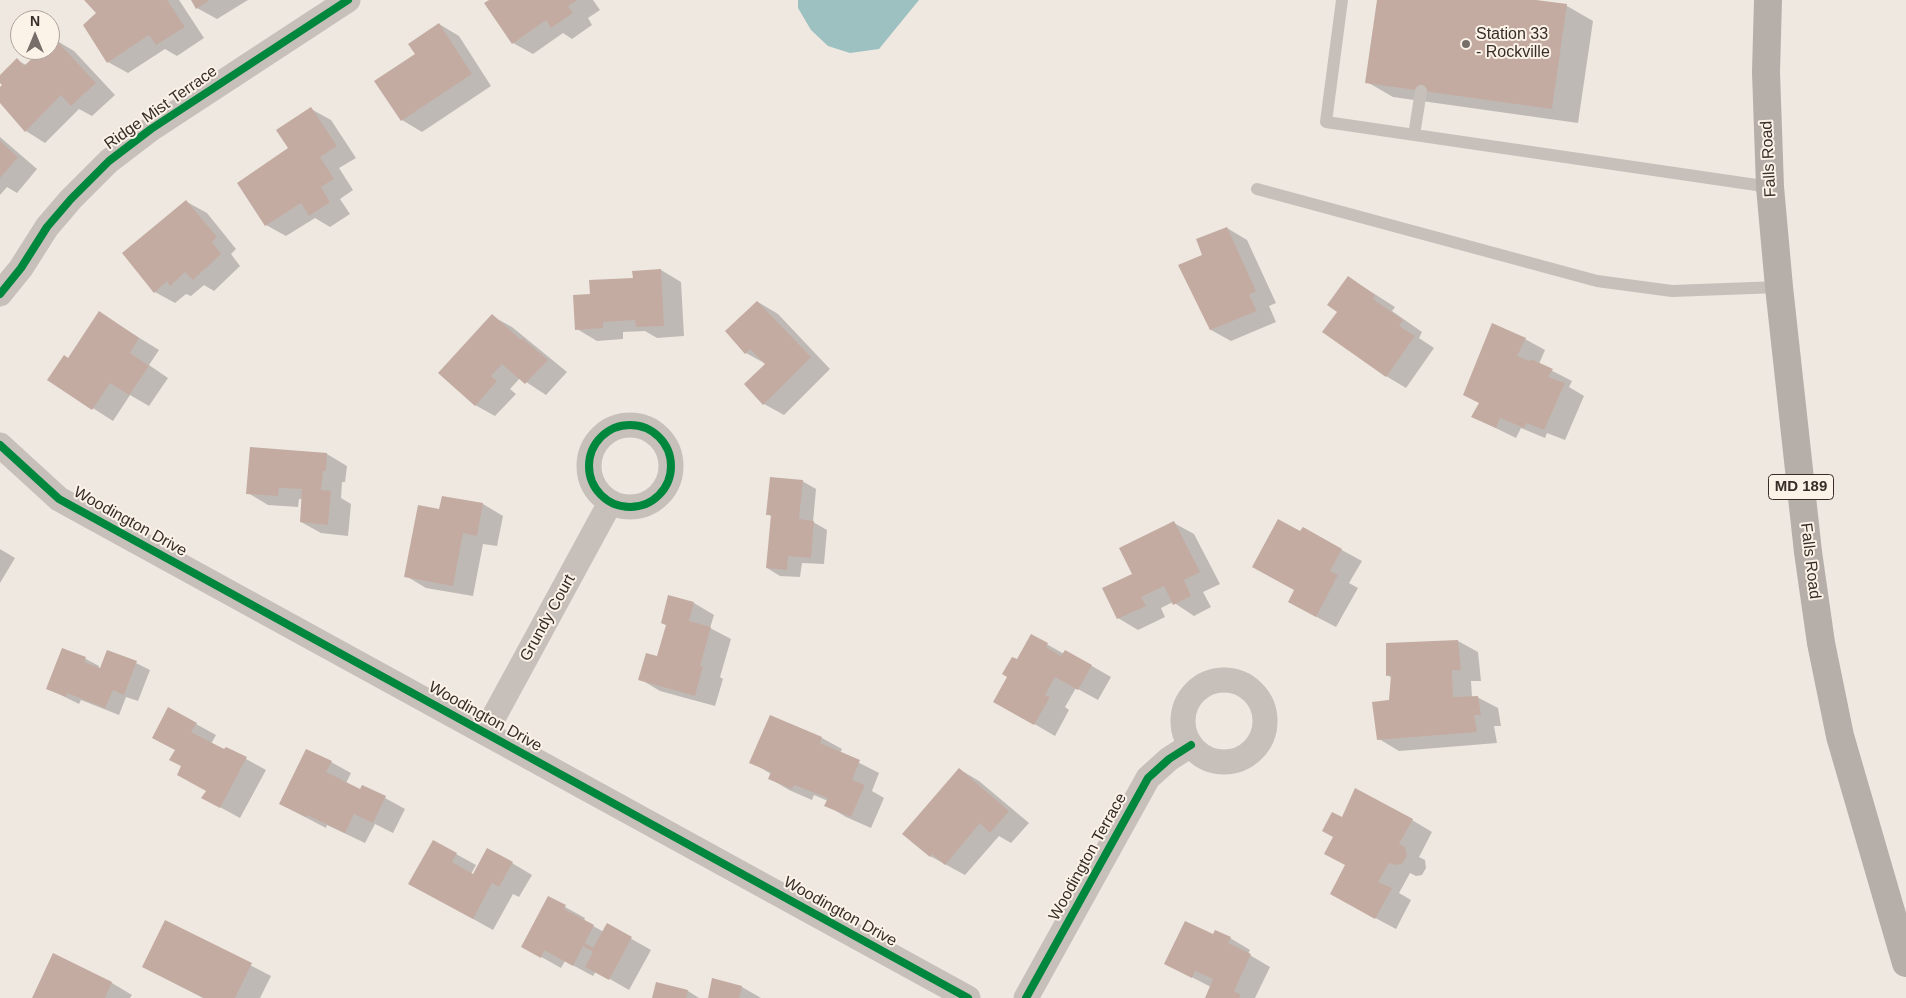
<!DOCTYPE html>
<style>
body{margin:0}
#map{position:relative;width:1906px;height:998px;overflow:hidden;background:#eee8e1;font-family:Helvetica,sans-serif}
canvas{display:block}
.north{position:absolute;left:10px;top:10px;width:50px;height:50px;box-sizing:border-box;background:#fbf2e8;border:1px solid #ada39b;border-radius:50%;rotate:0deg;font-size:14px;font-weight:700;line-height:20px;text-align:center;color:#382d28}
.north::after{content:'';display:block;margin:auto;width:18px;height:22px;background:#786e69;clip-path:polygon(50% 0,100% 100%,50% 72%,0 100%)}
</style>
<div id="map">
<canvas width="1906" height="998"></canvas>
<div class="north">N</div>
</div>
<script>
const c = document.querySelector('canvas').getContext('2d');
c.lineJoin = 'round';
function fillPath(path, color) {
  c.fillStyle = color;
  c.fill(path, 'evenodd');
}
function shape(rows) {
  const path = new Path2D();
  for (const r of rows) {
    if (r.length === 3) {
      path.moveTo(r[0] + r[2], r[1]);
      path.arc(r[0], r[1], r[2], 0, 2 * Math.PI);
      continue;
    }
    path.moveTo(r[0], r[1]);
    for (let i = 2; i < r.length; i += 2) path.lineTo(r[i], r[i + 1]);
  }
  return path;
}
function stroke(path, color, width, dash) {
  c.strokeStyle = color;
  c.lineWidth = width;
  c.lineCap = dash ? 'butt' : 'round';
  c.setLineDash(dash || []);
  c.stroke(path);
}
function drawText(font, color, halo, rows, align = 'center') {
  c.font = font + ' Helvetica,sans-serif';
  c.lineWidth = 4;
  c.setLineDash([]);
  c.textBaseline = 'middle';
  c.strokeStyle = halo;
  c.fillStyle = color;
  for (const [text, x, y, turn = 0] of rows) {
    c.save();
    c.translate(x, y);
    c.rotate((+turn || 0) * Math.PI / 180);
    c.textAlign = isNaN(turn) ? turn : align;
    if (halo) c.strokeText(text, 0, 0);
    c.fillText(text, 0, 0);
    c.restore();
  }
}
fillPath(shape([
 [798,0,919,0,879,49,850,53,828,46,811,30,798,8]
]), '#9cc1c0');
fillPath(shape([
 [86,0,179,0,204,38,177,56,165,49,128,73,108,62,98,13],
 [192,0,248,0,217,19,197,8],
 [491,0,593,0,600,10,588,18,592,25,572,39,563,33,533,54,513,43],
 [1379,0,1528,0,1567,6,1593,21,1578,123,1393,97,1367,82],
 [439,24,459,36,491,86,422,132,402,120,376,81,417,55],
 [54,39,74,51,115,95,92,116,79,109,45,143,26,131,0,101,0,89,4,85,0,81,0,76,17,60,26,65,43,50,50,50,50,43],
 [311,109,331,120,356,158,339,168,353,190,340,199,350,214,330,227,315,218,286,236,266,225,290,149],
 [0,137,37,169,17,193,7,187,0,195],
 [187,202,207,213,236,249,231,254,240,266,214,291,204,285,191,296,186,294,175,303,155,292],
 [1227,228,1247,240,1276,303,1269,306,1276,322,1231,341,1211,330,1180,265,1204,255],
 [661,270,681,282,684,336,657,338,645,331,623,332,623,339,597,341,577,329,591,296],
 [1348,277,1395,307,1392,311,1422,332,1419,338,1434,348,1406,388,1386,376,1339,312],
 [758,302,778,314,830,369,784,415,764,404,766,364,746,353],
 [99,313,159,350,149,365,168,378,149,406,130,395,113,421,49,380,69,360],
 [492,316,512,327,567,372,546,395,520,378,510,389,516,394,495,416,475,405],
 [1525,339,1545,350,1539,364,1572,381,1569,387,1584,396,1565,440,1547,433,1545,438,1521,428,1516,438,1473,417],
 [327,454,347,466,345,482,342,482,341,498,351,504,348,536,321,533,301,522,303,499,299,499,298,507,268,505,248,493],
 [802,481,816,489,813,522,827,530,824,564,802,563,800,577,780,576,767,568,772,517,768,514],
 [483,504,503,516,497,546,483,544,473,596,426,588,406,576,440,510],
 [1174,523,1194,534,1220,584,1203,592,1211,607,1194,616,1173,602,1161,608,1165,617,1138,630,1118,618,1134,574],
 [1303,529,1362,561,1349,583,1358,588,1336,627,1309,613,1295,590,1301,533],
 [0,549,15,558,0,583],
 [694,603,714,615,710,628,731,639,720,677,723,679,715,706,660,691,640,679,658,658,667,625,662,623],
 [1031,635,1064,654,1066,651,1111,677,1098,700,1076,688,1065,707,1069,710,1055,736,995,701],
 [1458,641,1478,652,1481,681,1471,681,1472,697,1477,697,1498,708,1501,726,1494,726,1497,743,1399,751,1379,739,1391,701,1392,678,1387,675],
 [63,649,86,659,99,666,98,669,100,670,108,651,136,663,150,670,138,701,126,697,119,715,81,700,79,704,47,688],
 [196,724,216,735,211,744,225,751,246,759,266,770,240,818,203,798,207,791,183,766,171,759],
 [822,738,842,749,840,753,879,773,872,791,884,798,871,828,846,817,826,805,828,801,814,795,812,800,789,790,769,778,771,774,751,762],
 [331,762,351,773,346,783,361,791,385,798,405,809,393,833,375,824,365,843,327,825,326,828,280,804],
 [959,769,979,781,1029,823,1011,843,999,836,965,875,930,856],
 [1342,819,1412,820,1432,832,1419,857,1425,860,1426,868,1422,875,1416,876,1410,873,1399,893,1411,900,1396,929,1351,905],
 [456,854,476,865,471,874,474,875,512,863,532,875,519,897,513,894,493,930,430,895],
 [549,898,585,918,584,921,604,932,607,925,651,950,629,990,596,971,593,976,565,961,561,968,522,946],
 [166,921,271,976,260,998,203,998,143,967],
 [1213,936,1230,938,1250,950,1248,954,1270,967,1255,998,1206,998,1211,987,1166,964],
 [53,955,112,983,132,995,130,998,33,998],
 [713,980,742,987,761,998,709,998],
 [688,991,699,998,653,998]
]), '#0003');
fillPath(shape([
 [84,0,167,0,185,27,156,45,149,35,107,63,83,25,96,13],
 [191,0,210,0,196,9],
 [489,0,578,0,568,6,573,13,551,28,546,20,512,44,484,3],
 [1377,0,1536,0,1567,4,1552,109,1365,83],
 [439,23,472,74,401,121,374,81,415,54,408,44],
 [54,38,96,83,71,106,61,95,25,132,0,103,0,87,2,85,0,83,0,75,17,58,24,66,41,50,50,50,50,41],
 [311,107,337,146,320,157,334,179,321,187,330,202,309,216,301,203,265,226,237,183,288,148,276,130],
 [0,141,18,157,0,178],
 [186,200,217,237,212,242,221,254,193,280,185,272,170,286,167,281,154,293,122,253],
 [1227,227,1256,291,1249,295,1257,311,1210,330,1178,265,1202,255,1196,239],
 [661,269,664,326,636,327,635,320,603,322,603,328,575,330,573,295,590,294,589,280,633,278,632,271],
 [1348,276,1375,295,1373,299,1403,320,1399,326,1415,336,1386,377,1322,332,1337,312,1327,305],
 [757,301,811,357,763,405,744,384,765,364,750,349,745,354,725,331],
 [99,311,139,338,130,353,149,366,129,395,110,383,92,410,47,380,64,355,68,358],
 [492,314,521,340,522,338,548,360,525,384,502,364,491,376,497,381,475,406,438,373],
 [1492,323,1526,338,1517,356,1530,361,1531,359,1553,369,1548,377,1565,383,1544,430,1526,423,1524,428,1500,418,1496,428,1471,417,1479,403,1463,395],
 [250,447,327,453,326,471,323,471,321,490,331,491,328,525,300,522,302,489,279,488,278,496,246,494],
 [770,477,803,480,799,519,814,521,811,558,788,556,787,570,766,568,771,515,766,515],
 [442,496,483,503,477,536,463,533,453,586,404,577,418,505,439,509],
 [1278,519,1300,531,1303,527,1342,549,1330,571,1338,575,1316,617,1288,602,1294,590,1252,567],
 [1174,521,1200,572,1184,580,1191,596,1173,605,1164,586,1141,597,1146,606,1117,619,1102,588,1132,574,1119,548],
 [668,595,694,602,689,621,711,627,700,666,703,666,695,696,638,680,646,653,657,656,666,625,661,623],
 [1031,634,1048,643,1046,647,1061,656,1065,650,1092,665,1078,690,1055,677,1045,695,1050,697,1034,725,993,702,1007,677,1002,674,1012,657,1017,659],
 [1458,640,1461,670,1452,670,1453,697,1478,696,1481,715,1474,715,1477,732,1377,740,1372,702,1389,700,1391,675,1386,676,1386,643],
 [62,648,86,657,84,662,100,668,107,650,137,661,124,695,113,690,105,708,67,693,66,697,46,689],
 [168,707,197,723,191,732,224,749,226,747,247,757,220,808,201,798,206,791,177,775,181,766,169,760,175,750,152,738],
 [770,715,822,737,820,743,860,760,852,780,865,785,851,817,824,806,828,798,794,785,792,789,768,779,771,772,749,763],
 [306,749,332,761,326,772,360,789,362,785,386,796,373,823,354,814,345,833,307,815,306,817,279,804],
 [959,768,1009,811,990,833,980,823,945,865,932,854,930,857,902,834],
 [1355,788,1413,819,1399,844,1405,847,1407,856,1402,864,1395,865,1389,863,1378,882,1392,888,1375,919,1330,894,1345,865,1324,854,1333,837,1322,831,1332,812,1342,817],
 [433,840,457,853,452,862,473,874,487,848,513,862,499,887,492,883,473,919,408,884],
 [548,896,566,905,564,909,594,925,585,943,593,948,607,923,632,937,609,980,585,967,593,952,583,946,573,966,544,950,541,958,521,947],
 [165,920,252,963,235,998,204,998,142,967],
 [1185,921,1213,934,1215,930,1231,937,1228,943,1251,954,1234,991,1241,995,1239,998,1205,998,1213,979,1195,971,1192,978,1164,964],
 [53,953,112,982,105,998,32,998],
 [712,978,742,986,739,998,708,998],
 [656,982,688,990,686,998,652,998]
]), '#c3aba2');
stroke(shape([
 [1342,0,1326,122,1770,187],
 [1414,135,1421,91],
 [1257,189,1597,281,1672,291,1779,287]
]), '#c7c0ba', 12);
stroke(shape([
 [0,294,21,268,47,227,71,199,109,161,151,129,348,0],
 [630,466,41],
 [0,445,59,499,968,998],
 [1224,721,41],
 [485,733,610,503],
 [1026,998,1148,778,1169,759,1191,745]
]), '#c7c0ba', 25);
stroke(shape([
 [1768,0,1766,72,1770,187,1779,287,1808,552,1821,643,1840,736,1906,963]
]), '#b6aea9', 28);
stroke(shape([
 [0,294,21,268,47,227,71,199,109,161,151,129,348,0],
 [630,466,41],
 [0,445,59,499,968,998],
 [1026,998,1148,778,1169,759,1191,745]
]), '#00873e', 8);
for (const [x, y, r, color] of [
 [1466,44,5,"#786e69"]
]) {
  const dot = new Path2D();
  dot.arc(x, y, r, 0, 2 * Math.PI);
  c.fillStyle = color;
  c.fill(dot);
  stroke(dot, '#fbf2e8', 2);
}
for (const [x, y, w] of [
 [1801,487,65]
]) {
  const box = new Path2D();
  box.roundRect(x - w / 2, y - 12.5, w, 25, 4);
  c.fillStyle = '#fbf2e8';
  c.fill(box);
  stroke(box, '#382d28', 1);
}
drawText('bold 15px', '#382d28', null, [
 ["MD 189",1801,487]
]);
drawText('16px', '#382d28', '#fbf2e8', [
 ["Station 33",1476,35],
 ["- Rockville",1476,53]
], 'left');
drawText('16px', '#382d28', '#fbf2e8', [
 ["Ridge Mist Terrace",161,108,-35],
 ["Falls Road",1769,159,-93],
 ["Woodington Drive",130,522,29],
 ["Falls Road",1810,561,83],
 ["Grundy Court",548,618,-61],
 ["Woodington Drive",485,717,29],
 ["Woodington Terrace",1088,857,-61],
 ["Woodington Drive",840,912,29]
]);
</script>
